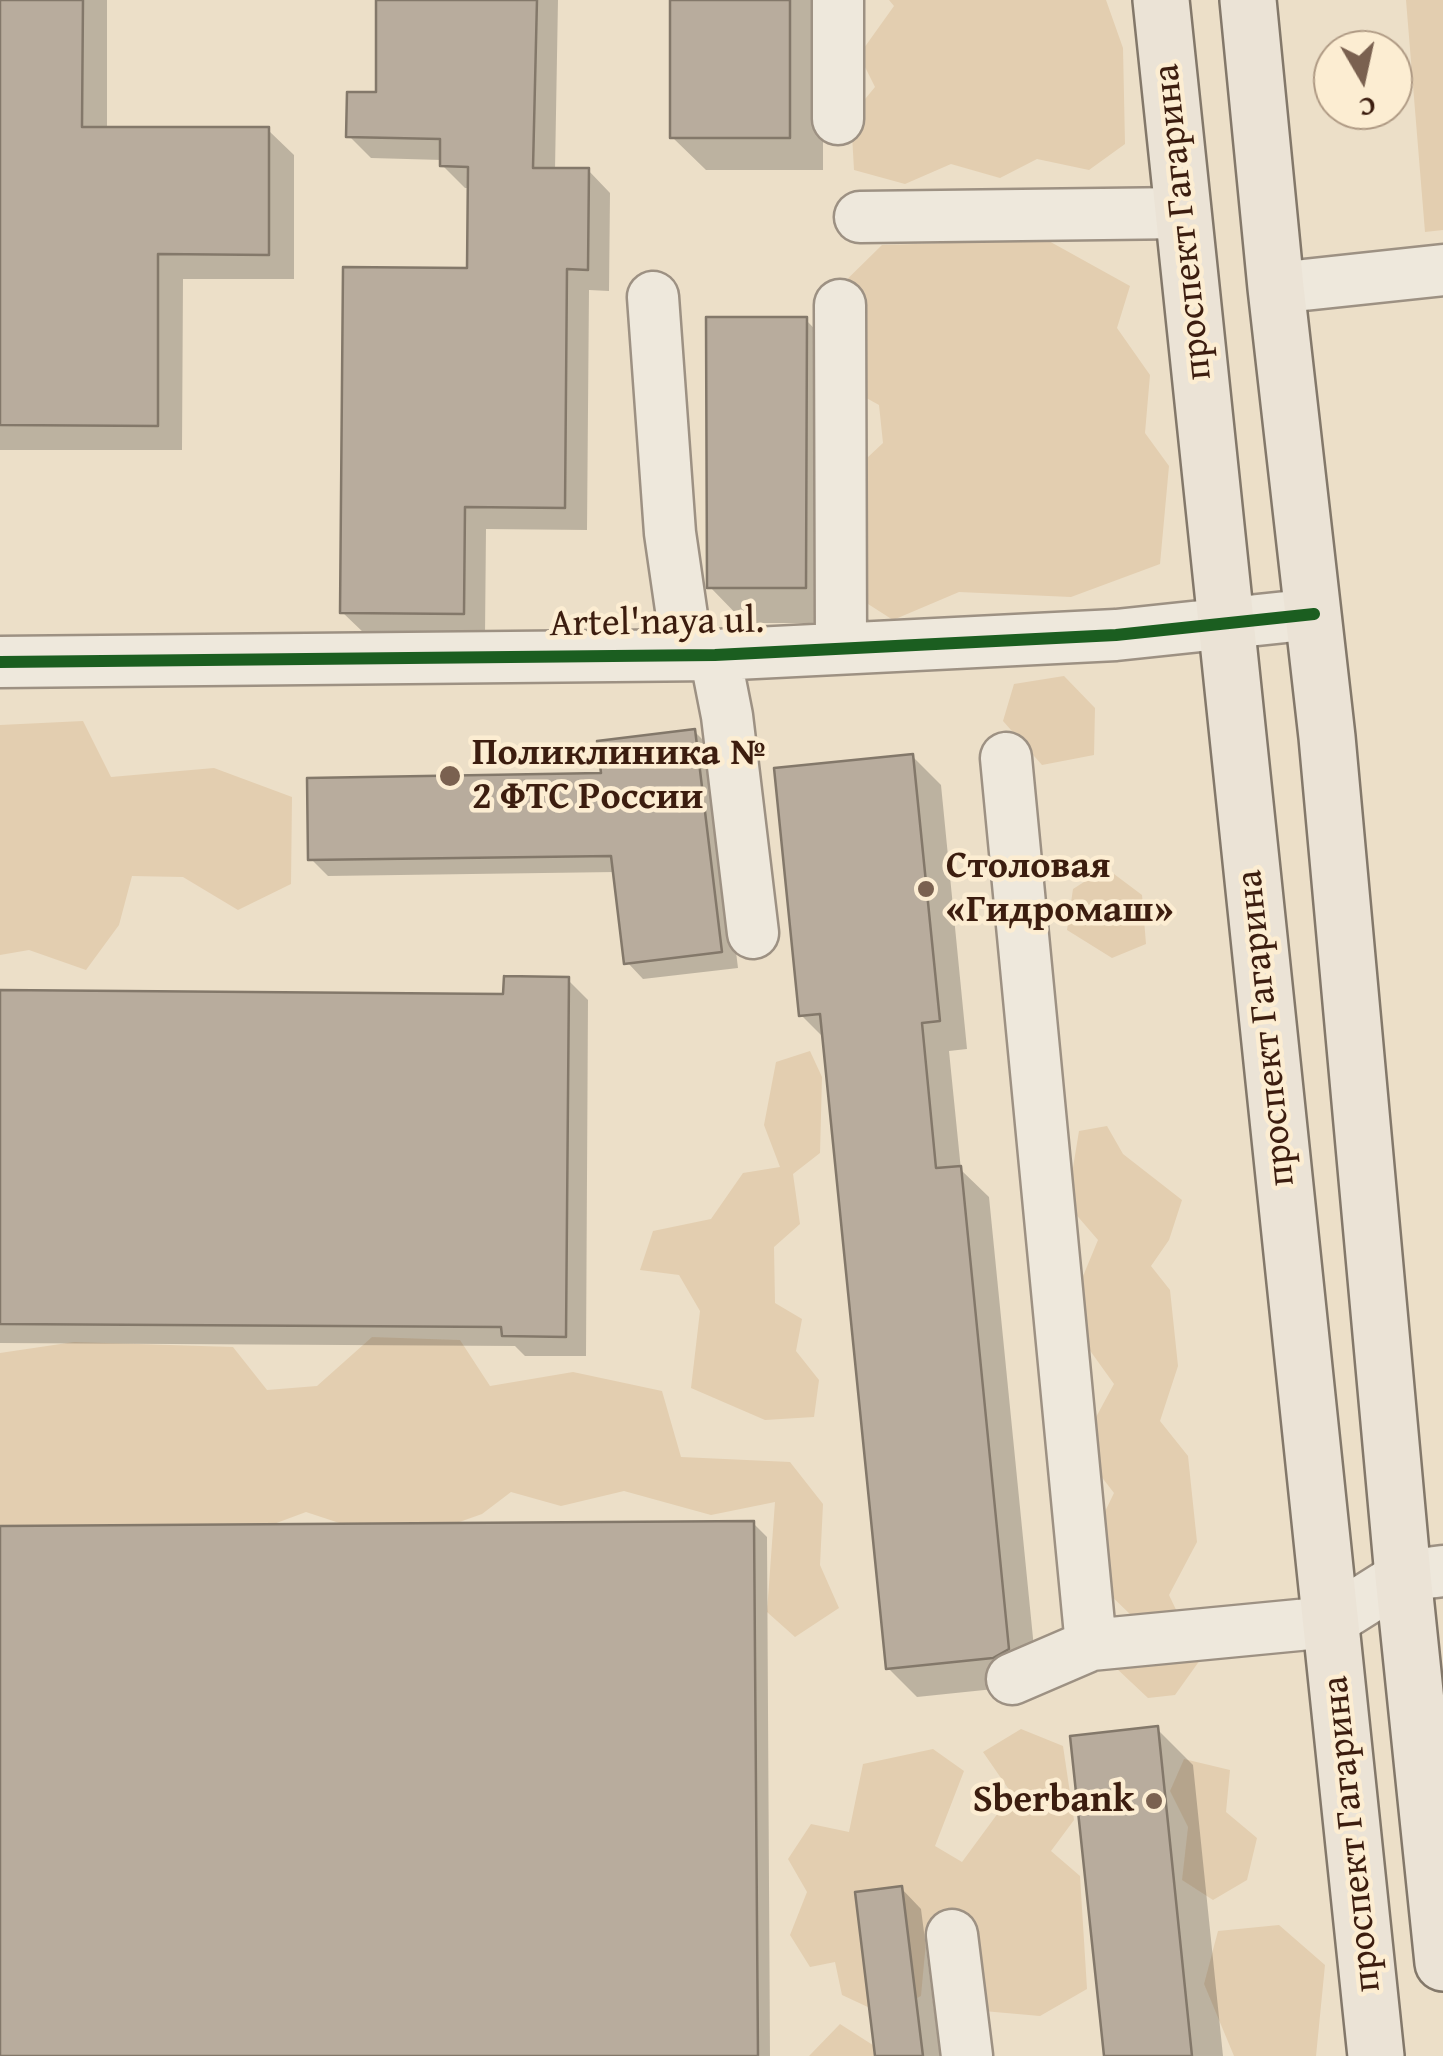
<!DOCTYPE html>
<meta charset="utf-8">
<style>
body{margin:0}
#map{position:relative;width:1443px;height:2056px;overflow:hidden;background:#ecdfc8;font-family:"Gentium Book Plus",serif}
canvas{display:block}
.north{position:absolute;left:1313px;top:30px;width:100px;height:100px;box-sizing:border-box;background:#fcedd2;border:2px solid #af9a84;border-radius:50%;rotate:171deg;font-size:28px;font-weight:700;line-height:40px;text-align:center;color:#3c1d0f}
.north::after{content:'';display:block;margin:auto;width:35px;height:45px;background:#7a6150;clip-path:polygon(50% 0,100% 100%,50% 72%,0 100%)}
</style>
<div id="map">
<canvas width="1443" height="2056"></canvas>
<div class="north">С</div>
</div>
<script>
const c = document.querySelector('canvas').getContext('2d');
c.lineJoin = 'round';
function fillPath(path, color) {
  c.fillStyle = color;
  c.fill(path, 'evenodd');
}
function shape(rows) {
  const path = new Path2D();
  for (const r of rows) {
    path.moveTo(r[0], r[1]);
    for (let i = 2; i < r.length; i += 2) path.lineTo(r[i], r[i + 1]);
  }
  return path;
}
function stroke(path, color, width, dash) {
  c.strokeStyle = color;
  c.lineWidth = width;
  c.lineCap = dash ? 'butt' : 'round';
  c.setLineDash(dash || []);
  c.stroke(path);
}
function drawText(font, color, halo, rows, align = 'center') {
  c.font = font + ' "Gentium Book Plus",serif';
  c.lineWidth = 9;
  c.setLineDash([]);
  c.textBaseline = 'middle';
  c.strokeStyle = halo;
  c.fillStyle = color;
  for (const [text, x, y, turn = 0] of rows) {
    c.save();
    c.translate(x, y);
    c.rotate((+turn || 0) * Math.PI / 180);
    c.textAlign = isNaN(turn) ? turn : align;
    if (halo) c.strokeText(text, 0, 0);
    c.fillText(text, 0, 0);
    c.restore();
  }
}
fillPath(shape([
 [889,0,1106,0,1123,48,1125,144,1089,170,1037,159,1000,178,951,164,905,184,854,170,851,116,875,87,859,55,894,6],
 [1406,0,1443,0,1443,230,1425,232],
 [1047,240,1130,286,1117,328,1150,375,1145,433,1169,466,1160,564,1071,597,959,592,893,620,829,579,837,486,883,443,879,405,834,380,827,299,882,245],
 [1064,676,1095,708,1094,755,1042,765,1003,721,1014,684],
 [83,721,111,777,214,768,292,797,291,884,238,910,183,877,132,876,119,925,86,970,29,950,0,955,0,725],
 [1106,868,1142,895,1146,944,1112,958,1067,930,1073,889],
 [810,1051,822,1077,820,1153,793,1174,800,1224,774,1247,775,1303,802,1319,796,1351,819,1380,814,1417,765,1420,691,1388,700,1311,679,1275,640,1270,653,1231,711,1219,743,1173,780,1167,764,1125,776,1062],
 [1107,1126,1123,1154,1182,1200,1169,1240,1151,1266,1170,1290,1178,1366,1160,1421,1188,1456,1197,1542,1169,1595,1200,1660,1175,1695,1148,1698,1115,1667,1132,1616,1103,1588,1097,1528,1114,1493,1094,1467,1089,1430,1114,1384,1086,1345,1081,1281,1098,1240,1067,1204,1079,1131],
 [372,1337,460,1340,490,1386,573,1372,662,1391,681,1457,790,1462,823,1504,820,1565,839,1608,795,1637,767,1612,775,1502,711,1515,624,1491,561,1506,511,1492,482,1514,400,1543,306,1512,212,1547,0,1551,0,1353,74,1342,233,1347,267,1390,317,1386],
 [1021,1729,1063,1746,1074,1820,1051,1851,1080,1876,1087,1989,1040,2016,972,2010,964,1941,926,1942,921,1996,885,2015,842,1995,835,1962,810,1967,790,1935,807,1892,788,1859,811,1824,849,1832,863,1764,933,1749,964,1771,935,1846,962,1862,1012,1794,983,1752],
 [1184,1759,1230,1770,1226,1812,1257,1838,1247,1880,1213,1900,1182,1880,1188,1827,1170,1791],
 [1279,1925,1325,1965,1316,2056,1234,2056,1204,1984,1218,1931],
 [840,2024,890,2056,809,2056]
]), '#e3ceb0');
fillPath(shape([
 [0,0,107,0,107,129,268,130,294,155,294,279,183,279,182,450,0,450],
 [378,0,558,0,555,170,588,170,610,193,609,291,589,290,587,530,486,529,485,635,365,634,342,612,469,271,470,188,465,188,442,165,442,160,371,158,349,136,379,95],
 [672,0,823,0,823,170,706,170,672,137],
 [806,320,841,356,841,623,745,623,710,587],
 [694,731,711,748,738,968,643,979,627,962,616,872,328,876,311,859,604,776],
 [912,756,941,785,967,1049,949,1051,961,1170,989,1197,1037,1678,1023,1686,917,1697,888,1668,825,1039,801,1015],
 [568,980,588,1000,586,1356,525,1356,515,1346,0,1343,0,993,505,996],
 [753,1523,767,1537,770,2056,0,2056,0,1529],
 [1157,1729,1193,1765,1223,2056,1106,2056],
 [901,1888,921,1909,940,2056,878,2056]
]), '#0003');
const building = shape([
 [0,0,83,0,82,127,269,127,269,255,158,254,158,426,0,425,0,0],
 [376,0,537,0,533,168,589,168,588,270,567,269,565,508,465,507,464,614,340,613,343,267,467,268,468,167,440,166,440,139,346,137,347,92,376,92,376,0],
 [670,0,790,0,790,138,670,138,670,0],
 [706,317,807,317,806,588,707,588,706,317],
 [695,729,722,952,624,964,611,856,308,860,307,778,601,773,597,741,695,729],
 [913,754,940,1021,922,1023,936,1168,961,1166,1009,1649,993,1658,886,1669,820,1014,799,1016,774,768,913,754],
 [504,976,569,977,566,1337,502,1336,501,1327,0,1324,0,990,503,994,504,976],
 [754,1521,758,2056,0,2056,0,1526,754,1521],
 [1158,1726,1192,2056,1104,2056,1070,1736,1158,1726],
 [902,1886,923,2056,875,2056,855,1892,902,1886]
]);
fillPath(building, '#b8ac9d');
stroke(building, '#83786a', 2.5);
const minor = shape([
 [838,0,838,119],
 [860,217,1184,213],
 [1276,288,1443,270],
 [653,297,670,533,683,623,692,655],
 [840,305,841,648],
 [715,655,727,716,753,933],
 [0,662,715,655,1116,635,1314,614],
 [1006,758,1091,1645],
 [1012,1679,1091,1645,1330,1622,1403,1576,1443,1571],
 [952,1935,967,2056]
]);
const major = shape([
 [1161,0,1376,2056],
 [1248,0,1276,288,1327,737,1403,1576,1443,1963]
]);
stroke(minor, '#9d9183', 55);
stroke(major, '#83786a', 60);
stroke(minor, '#eee8dc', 50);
stroke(major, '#ebe3d6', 55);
stroke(shape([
 [0,662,715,655,1116,635,1314,614]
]), '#1b5e20', 12);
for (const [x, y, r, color] of [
 [450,776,12,"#7a6150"],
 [926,889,10,"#7a6150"],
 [1154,1801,10,"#7a6150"]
]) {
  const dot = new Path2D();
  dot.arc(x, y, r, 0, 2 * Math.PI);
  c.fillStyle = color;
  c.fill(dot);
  stroke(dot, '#fcedd2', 4);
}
drawText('38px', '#3c1d0f', '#fcedd2', [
 ["проспект Гагарина",1184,222,-96],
 ["Artel'naya ul.",657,624,-1],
 ["проспект Гагарина",1267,1028,-96],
 ["проспект Гагарина",1353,1834,-96]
]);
drawText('bold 38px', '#3c1d0f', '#fcedd2', [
 ["Поликлиника №",472,754],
 ["2 ФТС России",472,798],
 ["Столовая",946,867],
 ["«Гидромаш»",946,911],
 ["Sberbank",1134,1801,"right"]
], 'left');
</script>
